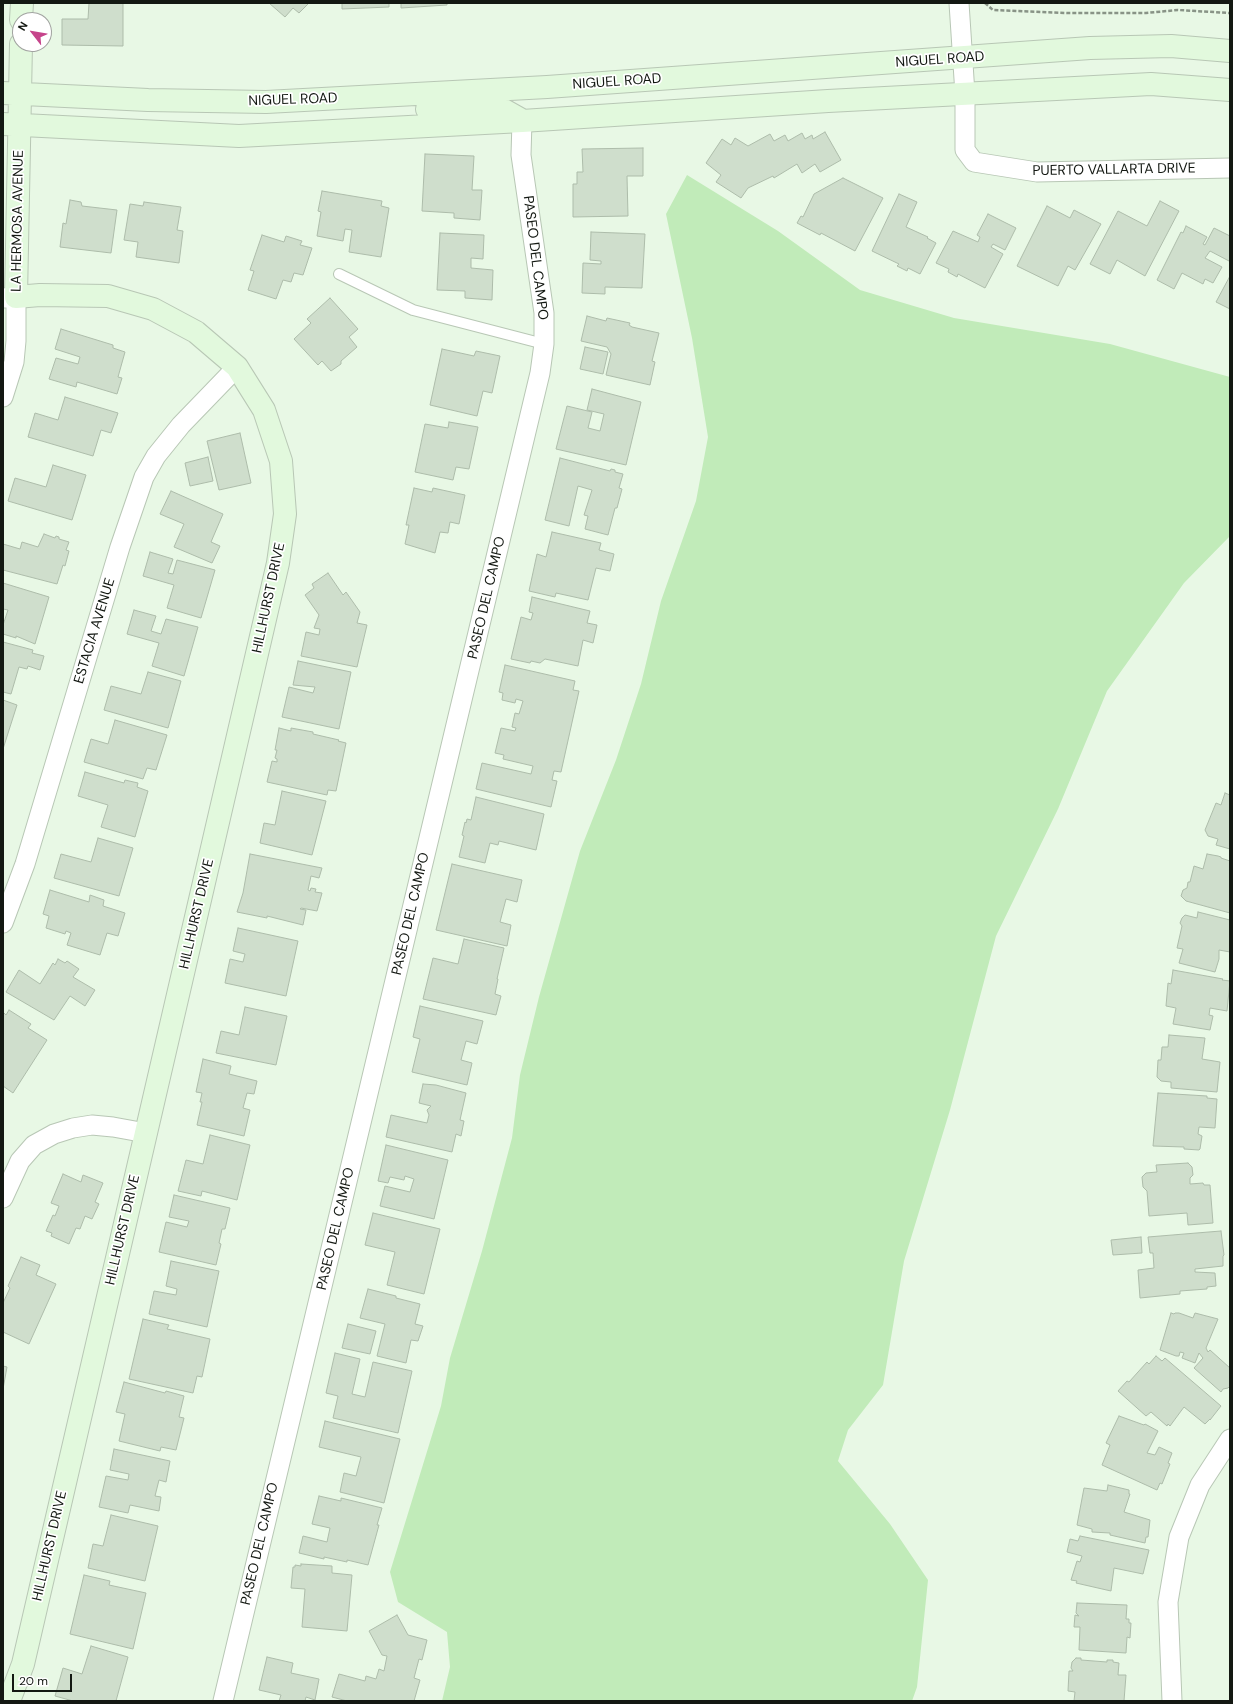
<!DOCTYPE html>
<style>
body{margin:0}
#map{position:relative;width:1233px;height:1704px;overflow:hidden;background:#e8f8e5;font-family:"DM Sans",sans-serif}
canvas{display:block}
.frame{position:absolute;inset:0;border:4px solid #131812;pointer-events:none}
.north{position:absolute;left:12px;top:12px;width:40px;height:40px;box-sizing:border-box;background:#fff;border:1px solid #a1a3a0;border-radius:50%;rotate:301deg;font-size:11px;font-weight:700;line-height:16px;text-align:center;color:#131812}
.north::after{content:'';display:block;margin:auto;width:14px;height:18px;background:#c6448b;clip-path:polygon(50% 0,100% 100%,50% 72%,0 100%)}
.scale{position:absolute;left:12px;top:1674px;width:60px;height:18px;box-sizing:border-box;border:2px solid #131812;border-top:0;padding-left:5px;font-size:12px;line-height:14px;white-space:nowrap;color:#131812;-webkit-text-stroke:3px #fff;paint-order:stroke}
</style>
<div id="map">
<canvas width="1233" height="1704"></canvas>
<div class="frame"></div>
<div class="north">N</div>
<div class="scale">20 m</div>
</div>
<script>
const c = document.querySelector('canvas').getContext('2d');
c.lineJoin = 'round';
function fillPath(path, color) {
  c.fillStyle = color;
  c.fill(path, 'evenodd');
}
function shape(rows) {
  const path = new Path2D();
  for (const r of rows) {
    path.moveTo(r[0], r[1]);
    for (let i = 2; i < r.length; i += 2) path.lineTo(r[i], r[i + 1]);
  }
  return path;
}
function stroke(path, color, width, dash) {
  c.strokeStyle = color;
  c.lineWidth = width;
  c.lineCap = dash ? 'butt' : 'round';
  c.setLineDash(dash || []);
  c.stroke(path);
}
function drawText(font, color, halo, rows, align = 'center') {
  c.font = font + ' "DM Sans",sans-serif';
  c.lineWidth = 3.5;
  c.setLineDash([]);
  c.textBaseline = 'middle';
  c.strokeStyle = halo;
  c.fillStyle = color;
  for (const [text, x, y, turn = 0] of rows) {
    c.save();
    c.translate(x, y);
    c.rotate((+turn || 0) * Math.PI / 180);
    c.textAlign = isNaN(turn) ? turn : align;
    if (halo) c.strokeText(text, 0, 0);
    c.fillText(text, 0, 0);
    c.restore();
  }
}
fillPath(shape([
 [687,175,778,231,860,290,954,318,1110,344,1230,377,1230,536,1184,583,1107,691,1058,809,996,936,950,1110,904,1261,883,1385,848,1430,838,1461,890,1524,928,1580,917,1687,912,1701,442,1701,450,1667,447,1632,398,1602,390,1572,441,1406,450,1358,482,1251,512,1138,520,1075,539,997,580,851,616,760,641,684,661,601,696,501,708,437,692,338,666,214]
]), '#c1ebb9');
const building = shape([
 [89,3,123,3,123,46,62,45,62,19,88,19,89,3],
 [269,3,309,3,299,13,293,8,285,17,269,3],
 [342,3,389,3,389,7,342,9,342,3],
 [401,3,447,3,447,5,401,8,401,3],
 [825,132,841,160,820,172,815,164,802,173,797,164,774,178,773,176,748,188,741,198,716,182,721,175,706,163,722,139,731,145,735,138,748,146,770,134,774,141,785,135,788,141,802,133,805,139,812,135,813,139,825,132],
 [643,148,643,176,627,176,628,216,573,217,573,184,577,184,577,172,583,172,582,149,643,148],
 [425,154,474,156,472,190,482,190,480,220,454,218,454,213,422,211,425,154],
 [843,178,883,198,855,251,821,233,820,235,797,223,801,216,803,217,814,194,843,178],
 [322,191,382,201,381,206,389,208,381,257,349,252,352,230,345,229,343,241,317,236,321,212,318,211,322,191],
 [899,194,917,202,906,227,928,237,927,238,936,243,920,274,908,268,907,271,897,266,899,264,872,251,899,194],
 [70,200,81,202,82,206,117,210,111,253,60,247,63,223,66,224,70,200],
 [1160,201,1179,211,1145,276,1117,260,1110,274,1090,264,1118,211,1147,226,1160,201],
 [144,202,181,207,177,230,183,231,179,263,136,257,138,242,124,240,130,204,143,206,144,202],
 [1047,206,1070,218,1074,210,1101,224,1075,270,1068,266,1058,286,1017,266,1047,206],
 [988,214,1016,228,1005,250,993,244,991,247,1003,254,985,288,958,274,957,277,948,272,949,269,936,263,953,231,978,242,980,237,977,235,988,214],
 [1186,226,1207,237,1203,244,1205,245,1214,228,1230,236,1230,258,1229,261,1210,251,1205,258,1222,267,1213,283,1205,279,1203,284,1182,273,1174,289,1157,280,1181,232,1183,233,1186,226],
 [591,232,645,234,642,288,605,287,605,294,582,293,583,263,601,264,601,261,590,260,591,232],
 [440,233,484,235,483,259,471,258,471,268,493,270,492,300,465,298,465,291,437,290,440,233],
 [262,235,284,242,286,236,302,241,300,245,312,248,303,275,294,273,291,282,283,280,276,299,248,290,254,271,250,270,262,235],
 [1230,276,1230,309,1216,302,1230,276],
 [330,298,358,329,349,337,357,347,341,361,341,364,331,371,322,361,318,365,294,339,311,323,307,319,330,298],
 [587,316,606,321,607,318,630,323,629,325,632,327,659,333,652,361,655,362,650,385,606,375,611,354,607,347,581,341,587,316],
 [61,329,113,345,113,348,125,352,118,377,122,378,117,394,77,382,76,387,49,379,56,358,78,364,80,357,55,349,61,329],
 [585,347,608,352,603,374,580,369,585,347],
 [442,349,474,356,476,351,500,356,492,393,483,391,477,416,430,405,442,349],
 [592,389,641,402,626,465,556,449,567,406,592,412,588,428,600,431,604,414,587,410,592,389],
 [65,397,118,413,111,433,101,430,93,456,28,437,35,413,58,420,65,397],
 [449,422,478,427,469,469,456,467,453,480,415,472,425,424,448,428,449,422],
 [240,433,251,483,219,490,207,441,240,433],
 [208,457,213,481,190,486,185,463,208,457],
 [560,458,610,471,611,469,615,470,615,472,623,474,619,488,622,489,617,508,615,508,608,535,585,529,588,516,584,515,592,490,578,486,569,526,545,520,560,458],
 [53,465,86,475,72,520,8,501,15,478,46,487,53,465],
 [414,488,432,492,433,488,465,495,459,524,450,522,448,533,440,532,435,553,405,544,409,525,406,525,414,488],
 [171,491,223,514,211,542,220,546,212,563,174,547,184,524,160,514,171,491],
 [552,532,601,543,599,550,614,554,610,571,596,568,588,600,556,593,555,597,529,591,537,554,546,557,552,532],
 [44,534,55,538,56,536,59,537,59,539,69,542,66,550,69,551,65,566,63,565,57,584,3,570,3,544,20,549,22,542,38,547,44,534],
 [150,552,173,559,168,573,173,574,177,560,215,570,201,618,167,608,174,585,143,576,150,552],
 [328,573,343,595,346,592,360,612,357,623,367,625,357,667,301,656,306,632,319,635,320,629,314,628,319,615,305,595,314,588,312,584,328,573],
 [3,583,49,597,35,644,16,636,16,638,3,634,3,625,8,610,3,609,3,583],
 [532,597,590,611,587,623,597,625,593,643,583,640,578,666,545,659,540,663,531,661,530,663,511,659,521,617,531,620,533,613,529,612,532,597],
 [134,610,156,616,151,631,161,634,166,619,198,627,184,676,152,666,159,643,127,634,134,610],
 [3,642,33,650,32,653,44,656,40,670,28,666,27,669,19,667,11,694,3,692,3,642],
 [298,661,351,672,339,729,282,717,289,687,313,693,315,687,293,685,298,661],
 [505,665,575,681,573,690,579,691,561,772,554,771,552,780,557,781,551,807,476,789,482,763,531,774,533,766,503,759,504,755,495,753,501,728,515,731,516,728,512,727,515,713,519,714,523,701,516,699,515,703,502,700,503,693,499,692,505,665],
 [148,672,181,681,168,728,104,710,111,686,141,694,148,672],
 [3,700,17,705,3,749,3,700],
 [115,720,167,735,156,770,147,768,143,779,84,762,91,739,108,744,115,720],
 [279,728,291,731,291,728,313,732,313,734,339,740,338,741,346,743,336,791,328,790,327,795,267,782,272,761,277,762,277,759,275,758,277,750,275,750,279,728],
 [85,772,124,783,125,780,138,783,137,787,148,791,135,837,101,827,108,805,78,796,85,772],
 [282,791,326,801,312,855,260,843,264,823,275,825,282,791],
 [1225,793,1230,795,1230,849,1216,845,1218,839,1208,836,1205,830,1216,803,1221,805,1225,793],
 [476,797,544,814,536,850,499,841,498,845,490,843,485,863,459,857,464,836,462,835,465,822,466,823,467,819,471,820,476,797],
 [98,838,133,848,119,896,54,878,61,854,91,862,98,838],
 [250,854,322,868,319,878,311,876,308,890,310,891,311,888,316,889,315,892,322,893,317,911,301,908,300,909,306,910,303,925,267,916,267,918,237,912,243,893,250,854],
 [1207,854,1218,856,1221,857,1221,858,1230,861,1230,913,1186,901,1181,896,1183,890,1187,888,1188,882,1190,882,1194,866,1203,869,1207,854],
 [452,864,522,880,517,902,506,899,500,922,511,925,507,946,436,930,452,864],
 [50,890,89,902,90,895,104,900,103,906,125,913,118,936,107,933,100,955,67,945,71,933,66,931,65,934,46,928,49,916,43,914,50,890],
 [1198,912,1230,920,1230,952,1219,950,1219,959,1215,972,1179,963,1183,949,1177,948,1182,926,1180,923,1182,918,1185,915,1197,918,1198,912],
 [238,928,298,941,286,996,225,983,230,959,243,962,245,954,233,951,238,928],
 [464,939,504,948,497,979,498,979,495,994,501,996,496,1015,423,999,433,958,458,964,464,939],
 [58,959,65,963,67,961,79,969,73,977,95,990,85,1006,70,996,54,1020,6,992,19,970,40,984,53,963,55,965,58,959],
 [1173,970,1223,979,1222,980,1230,981,1227,1011,1210,1008,1209,1015,1213,1016,1210,1030,1173,1024,1176,1008,1166,1006,1168,983,1171,984,1173,970],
 [420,1006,483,1021,477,1044,466,1041,461,1060,472,1063,467,1085,412,1072,420,1039,413,1037,420,1006],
 [245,1007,287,1016,276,1065,216,1053,221,1031,239,1035,245,1007],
 [9,1010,31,1024,28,1028,47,1040,13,1093,3,1086,3,1012,6,1015,9,1010],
 [1169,1035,1205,1038,1202,1059,1220,1062,1217,1092,1171,1088,1171,1082,1161,1081,1157,1077,1158,1060,1161,1060,1162,1047,1168,1047,1169,1035],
 [203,1059,231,1066,229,1074,257,1081,254,1094,247,1093,243,1108,250,1110,244,1136,197,1125,202,1102,200,1102,202,1093,196,1092,203,1059],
 [423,1084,436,1085,466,1093,460,1120,464,1121,461,1136,456,1134,452,1152,386,1137,391,1115,427,1123,429,1115,427,1110,431,1106,419,1103,423,1084],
 [1158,1093,1207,1096,1207,1098,1217,1099,1215,1128,1199,1127,1198,1134,1202,1136,1200,1149,1199,1150,1184,1149,1184,1147,1153,1146,1158,1093],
 [210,1135,250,1145,237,1200,202,1191,201,1196,178,1191,186,1160,203,1164,210,1135],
 [386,1145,448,1160,434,1219,380,1206,385,1186,410,1192,414,1179,405,1176,404,1180,390,1177,388,1183,378,1181,386,1145],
 [1188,1163,1192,1167,1193,1175,1190,1178,1190,1184,1203,1183,1204,1185,1210,1185,1213,1223,1188,1225,1187,1213,1149,1216,1147,1191,1143,1187,1142,1177,1146,1173,1157,1172,1156,1165,1188,1163],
 [63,1174,81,1182,83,1175,103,1183,95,1202,99,1204,92,1219,85,1216,80,1229,76,1228,69,1244,51,1236,52,1233,46,1231,53,1215,55,1216,59,1206,51,1203,63,1174],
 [174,1195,230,1208,225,1229,222,1229,219,1243,221,1244,216,1265,159,1252,166,1222,187,1227,189,1221,169,1217,174,1195],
 [373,1213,440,1229,424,1294,387,1285,395,1252,365,1245,373,1213],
 [1221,1231,1224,1255,1223,1256,1223,1266,1195,1269,1195,1272,1215,1273,1216,1286,1207,1287,1207,1289,1180,1291,1180,1294,1140,1298,1138,1270,1154,1268,1153,1253,1150,1253,1148,1237,1221,1231],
 [1141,1237,1142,1253,1113,1255,1111,1240,1141,1237],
 [21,1257,40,1265,36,1275,56,1284,29,1344,3,1332,3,1303,10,1288,8,1286,21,1257],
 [171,1261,219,1271,207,1327,149,1314,154,1291,176,1295,177,1289,166,1286,171,1261],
 [368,1289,396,1296,396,1298,420,1304,415,1324,423,1326,418,1341,411,1340,406,1363,377,1356,385,1324,360,1318,368,1289],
 [1171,1313,1174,1314,1175,1313,1179,1313,1193,1318,1195,1313,1218,1319,1206,1348,1208,1352,1210,1350,1230,1368,1230,1386,1228,1388,1223,1389,1221,1392,1194,1368,1203,1358,1199,1353,1195,1363,1182,1358,1184,1353,1180,1352,1179,1356,1176,1356,1160,1350,1171,1313],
 [143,1319,169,1325,167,1329,210,1339,202,1377,197,1376,193,1393,129,1379,143,1319],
 [348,1324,376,1331,370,1354,342,1348,348,1324],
 [335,1353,360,1359,352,1394,365,1397,373,1362,412,1371,398,1433,333,1418,338,1396,326,1393,335,1353],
 [1156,1356,1162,1361,1165,1358,1221,1406,1210,1420,1210,1419,1205,1424,1184,1407,1170,1426,1168,1424,1167,1426,1151,1412,1146,1416,1118,1391,1127,1381,1129,1382,1147,1362,1149,1364,1156,1356],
 [3,1366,7,1367,3,1389,3,1366],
 [124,1382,165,1393,166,1391,184,1396,179,1417,184,1418,176,1450,161,1447,160,1451,119,1441,125,1414,116,1412,124,1382],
 [1119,1416,1144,1425,1145,1424,1158,1431,1147,1453,1155,1455,1159,1447,1172,1453,1168,1463,1170,1464,1162,1484,1160,1483,1157,1490,1102,1465,1110,1445,1106,1443,1119,1416],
 [325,1421,400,1439,384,1503,340,1492,344,1473,356,1476,361,1457,319,1447,325,1421],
 [114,1449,170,1461,166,1482,159,1480,155,1496,161,1497,159,1511,130,1505,128,1513,99,1507,106,1476,128,1480,129,1474,110,1470,114,1449],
 [1108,1485,1129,1490,1129,1494,1130,1494,1124,1512,1150,1520,1148,1537,1146,1537,1145,1543,1110,1535,1110,1533,1092,1532,1092,1529,1077,1525,1084,1488,1107,1491,1108,1485],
 [319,1496,341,1501,341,1498,382,1508,377,1525,379,1525,368,1565,347,1560,347,1562,324,1557,324,1559,299,1553,303,1536,327,1542,330,1528,312,1524,319,1496],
 [111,1515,158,1526,145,1581,88,1568,93,1544,103,1546,111,1515],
 [1080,1536,1149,1550,1143,1574,1114,1568,1111,1591,1076,1583,1077,1581,1071,1580,1077,1561,1080,1562,1082,1556,1067,1552,1070,1539,1078,1541,1080,1536],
 [301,1564,332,1566,332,1573,352,1575,347,1631,302,1627,305,1589,291,1588,293,1567,295,1567,295,1565,301,1566,301,1564],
 [84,1575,110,1581,109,1585,146,1593,133,1649,70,1634,84,1575],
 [1077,1603,1127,1605,1126,1619,1129,1619,1129,1623,1131,1623,1130,1638,1127,1637,1126,1653,1079,1650,1080,1627,1074,1627,1075,1615,1079,1616,1076,1613,1077,1603],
 [397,1615,408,1635,427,1640,422,1660,419,1659,414,1678,420,1680,414,1701,347,1701,332,1697,339,1674,365,1681,366,1676,376,1679,379,1669,384,1671,387,1656,382,1655,369,1631,397,1615],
 [91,1646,128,1657,116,1701,73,1701,55,1696,63,1668,82,1674,91,1646],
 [267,1657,293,1663,291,1673,319,1679,315,1700,306,1697,305,1701,279,1701,281,1695,259,1690,267,1657],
 [1076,1658,1081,1658,1081,1660,1107,1662,1107,1660,1113,1660,1113,1662,1119,1663,1118,1675,1126,1675,1124,1701,1074,1701,1075,1692,1068,1691,1069,1671,1073,1671,1071,1668,1072,1662,1076,1658]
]);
fillPath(building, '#cfdecc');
stroke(building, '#adbcaa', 1);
const lane = shape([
 [339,274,413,310,544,344]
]);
const street = shape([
 [959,3,965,94,965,150,974,162,1037,172,1230,168],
 [3,298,16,297,16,341,14,362,3,397],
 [3,923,25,864,120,547,144,477,156,456,181,425,237,367],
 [3,1198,20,1161,34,1145,54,1134,73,1128,92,1125,113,1127,146,1133],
 [223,1701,540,373,544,344,544,313,521,155,522,121],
 [1172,1701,1168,1602,1179,1537,1200,1485,1230,1439]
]);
const secondary = shape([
 [21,20,22,3],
 [3,93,148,100,266,102,547,87,1090,48,1171,46,1230,51],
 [427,109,491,106,504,110,520,119],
 [3,124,239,136,522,121,828,101,1151,84,1230,90],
 [9,1701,23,1664,278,563,285,514,281,461,264,410,237,367,196,332,153,309,108,296,40,295,16,297,21,44]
]);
stroke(lane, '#b8c7b5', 12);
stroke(street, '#b8c7b5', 21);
stroke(secondary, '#b8c7b5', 24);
stroke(shape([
 [985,3,993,10,1067,13,1146,13,1178,10,1230,13]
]), '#889386', 2.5, [4, 2]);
stroke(lane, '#fff', 10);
stroke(street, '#fff', 19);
stroke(secondary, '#e2f9dd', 22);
drawText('14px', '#131812', '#fff', [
 ["NIGUEL ROAD",940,60,-4],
 ["NIGUEL ROAD",617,82,-4],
 ["NIGUEL ROAD",293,100,-2],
 ["PUERTO VALLARTA DRIVE",1114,170,-1],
 ["LA HERMOSA AVENUE",18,221,-89],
 ["PASEO DEL CAMPO",535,258,83],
 ["HILLHURST DRIVE",269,598,-78],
 ["PASEO DEL CAMPO",487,598,-77],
 ["ESTACIA AVENUE",95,631,-73],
 ["HILLHURST DRIVE",197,914,-77],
 ["PASEO DEL CAMPO",411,914,-77],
 ["PASEO DEL CAMPO",336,1229,-77],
 ["HILLHURST DRIVE",123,1230,-77],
 ["PASEO DEL CAMPO",260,1544,-77],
 ["HILLHURST DRIVE",50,1546,-77]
]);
</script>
